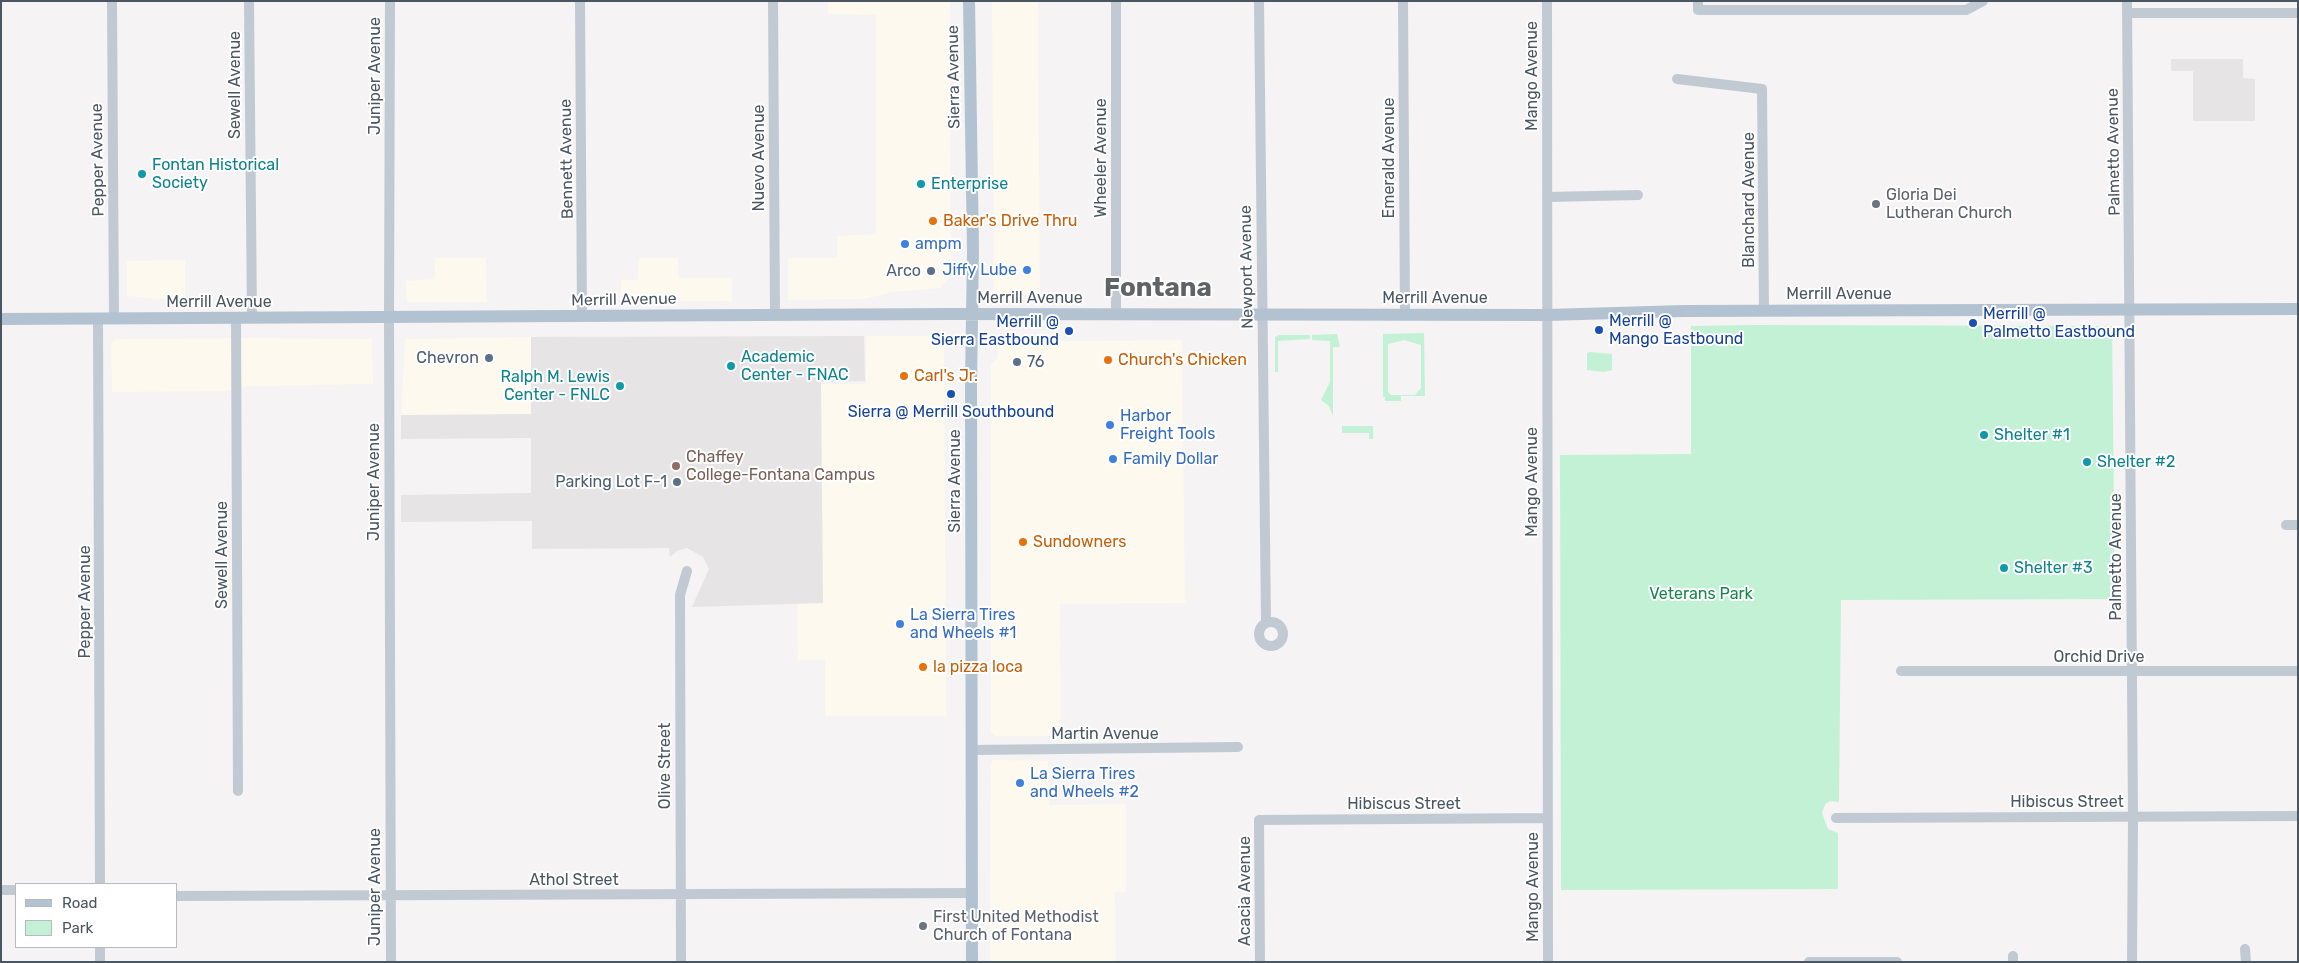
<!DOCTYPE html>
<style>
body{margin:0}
#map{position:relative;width:2299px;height:963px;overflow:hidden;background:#f5f3f3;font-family:Rubik,sans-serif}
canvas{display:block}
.frame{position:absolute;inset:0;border:2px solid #4a5661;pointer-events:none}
.legend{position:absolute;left:15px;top:883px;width:162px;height:65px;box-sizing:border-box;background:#fff;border:1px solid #b7bbc0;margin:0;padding:6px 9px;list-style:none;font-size:15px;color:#4a5661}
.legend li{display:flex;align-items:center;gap:10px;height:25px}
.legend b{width:25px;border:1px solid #b7bbc0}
</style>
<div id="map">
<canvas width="2299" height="963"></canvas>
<div class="frame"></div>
<ul class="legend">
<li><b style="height:6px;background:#b3c2d1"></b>Road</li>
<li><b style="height:14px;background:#c3f1d5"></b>Park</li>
</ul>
</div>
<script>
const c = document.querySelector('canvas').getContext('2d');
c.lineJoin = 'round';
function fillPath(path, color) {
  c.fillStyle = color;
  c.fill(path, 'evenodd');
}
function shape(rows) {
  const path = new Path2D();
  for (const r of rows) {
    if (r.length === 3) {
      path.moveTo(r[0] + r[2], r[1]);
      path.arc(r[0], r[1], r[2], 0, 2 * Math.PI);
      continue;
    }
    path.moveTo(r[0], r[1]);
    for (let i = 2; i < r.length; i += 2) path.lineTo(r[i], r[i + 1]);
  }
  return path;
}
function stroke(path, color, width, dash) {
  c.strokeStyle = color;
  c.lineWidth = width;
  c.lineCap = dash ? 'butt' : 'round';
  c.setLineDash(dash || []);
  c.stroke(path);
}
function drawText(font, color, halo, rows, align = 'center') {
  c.font = font + ' Rubik,sans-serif';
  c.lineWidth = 4;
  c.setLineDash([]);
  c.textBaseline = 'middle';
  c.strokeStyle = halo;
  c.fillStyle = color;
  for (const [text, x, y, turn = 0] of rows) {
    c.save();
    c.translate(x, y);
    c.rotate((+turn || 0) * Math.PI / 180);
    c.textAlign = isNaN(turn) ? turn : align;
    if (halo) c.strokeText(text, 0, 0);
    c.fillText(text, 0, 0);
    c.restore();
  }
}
fillPath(shape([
 [828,1,950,1,951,275,940,288,892,292,865,299,788,300,788,258,837,258,837,236,876,234,876,15,828,14],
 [992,1,1038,1,1040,295,994,294],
 [435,258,486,258,487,302,407,302,406,281,435,279],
 [639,258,678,258,679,278,732,278,732,301,620,302,621,280,638,280],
 [185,260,185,301,127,296,127,261],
 [866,336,939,336,944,341,946,716,825,716,825,660,798,660,797,604,823,603,821,384,866,384],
 [531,337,532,414,401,415,405,339],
 [253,338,372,339,373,384,248,386,225,391,112,392,111,343,116,339],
 [1182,340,1185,603,1060,604,1061,736,995,736,991,732,991,364,998,357,997,342],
 [993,760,1048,761,1049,805,1126,804,1126,892,1115,892,1116,962,990,962,991,764]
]), '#fdf9ef');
fillPath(shape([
 [2171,59,2243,59,2243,78,2255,79,2255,121,2193,121,2193,71,2171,71],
 [864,336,865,381,821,382,823,603,692,607,709,569,703,557,687,548,677,551,670,557,669,548,532,549,532,521,401,522,401,495,531,493,531,438,401,439,401,415,531,414,531,337]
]), '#e6e4e5');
fillPath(shape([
 [1753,325,2112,326,2115,599,1841,600,1839,802,1830,801,1825,804,1822,813,1828,829,1838,833,1838,889,1561,890,1560,455,1691,454,1691,326],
 [1424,333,1425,396,1401,396,1401,401,1385,401,1385,397,1383,397,1383,334],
 [1404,340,1421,345,1421,388,1415,395,1391,395,1388,392,1388,344],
 [1337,334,1340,347,1333,347,1333,416,1329,406,1321,400,1330,382,1330,341,1312,340,1312,335],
 [1279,335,1310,335,1310,339,1278,341,1278,372,1275,372,1275,337],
 [1590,352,1612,354,1612,370,1604,372,1587,370,1587,353],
 [1342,426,1373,426,1373,439,1369,439,1369,433,1342,433]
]), '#c3f1d5');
stroke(shape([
 [112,1,114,319],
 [249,1,252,318],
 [390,1,389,317,391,962],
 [580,1,582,317],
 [773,1,775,315],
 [1116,1,1116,315],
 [1259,1,1266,622],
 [1403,1,1405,315],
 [1547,1,1548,962],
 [1698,1,1698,10,1966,10,1983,1],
 [2127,1,2133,817,2132,962],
 [2128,13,2298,13],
 [1677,79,1762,89,1764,310],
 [1547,197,1638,195],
 [236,318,238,791],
 [98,319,100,884],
 [2286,525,2298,525],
 [1271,634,12],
 [1901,671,2298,671],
 [972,750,1238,747],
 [1836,818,2298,816],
 [1,890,16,890],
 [176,896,972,893],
 [100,947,100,962],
 [2245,949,2246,962],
 [2013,956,2013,962],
 [681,962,680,595,687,571],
 [1260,962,1259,820,1548,818],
 [1809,962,1897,962]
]), '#c1cad2', 10);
stroke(shape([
 [969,1,973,249,971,384,972,962],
 [1,319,948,314,1547,315,1684,311,2298,309]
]), '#b3c2d1', 12);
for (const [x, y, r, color] of [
 [142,174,5,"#0f9aa8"],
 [921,184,5,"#0f9aa8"],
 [1876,204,5,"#6b7280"],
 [933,221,5,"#e8710a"],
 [905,244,5,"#3f7fe0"],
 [1027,270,5,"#3f7fe0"],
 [931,271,5,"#5c6f8a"],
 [1973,323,5,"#1a4fb4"],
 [1599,330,5,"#1a4fb4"],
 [1069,331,5,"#1a4fb4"],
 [489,358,5,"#5c6f8a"],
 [1108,360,5,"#e8710a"],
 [1017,362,5,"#5c6f8a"],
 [731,366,5,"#0f9aa8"],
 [904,376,5,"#e8710a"],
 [620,386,5,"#0f9aa8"],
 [951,394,5,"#1a4fb4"],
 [1110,425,5,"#3f7fe0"],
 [1984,435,5,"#0f9aa8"],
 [1113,459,5,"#3f7fe0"],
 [2087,462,5,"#0f9aa8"],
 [676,466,5,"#8d6e63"],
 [677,482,5,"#5c6f8a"],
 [1023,542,5,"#e8710a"],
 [2004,568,5,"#0f9aa8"],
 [900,624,5,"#3f7fe0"],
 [923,667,5,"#e8710a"],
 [1020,783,5,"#3f7fe0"],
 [923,926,5,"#6b7280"]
]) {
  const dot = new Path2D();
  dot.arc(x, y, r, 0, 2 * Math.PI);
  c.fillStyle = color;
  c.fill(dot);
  stroke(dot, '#fff', 2);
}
drawText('16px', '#4a5661', '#fff', [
 ["Juniper Avenue",375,76,-90],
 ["Mango Avenue",1532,76,-90],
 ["Sierra Avenue",954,77,-91],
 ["Sewell Avenue",235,85,-90],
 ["Palmetto Avenue",2114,152,-91],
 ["Nuevo Avenue",759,158,-90],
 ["Wheeler Avenue",1101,158,-90],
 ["Emerald Avenue",1389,158,-90],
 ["Bennett Avenue",567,159,-91],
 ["Pepper Avenue",98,160,-91],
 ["Blanchard Avenue",1749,200,-90],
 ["Newport Avenue",1247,267,-91],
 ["Merrill Avenue",1839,294],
 ["Merrill Avenue",1030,298],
 ["Merrill Avenue",1435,298],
 ["Merrill Avenue",624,300,-1],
 ["Merrill Avenue",219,302],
 ["Sierra Avenue",955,481,-90],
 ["Juniper Avenue",374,482,-90],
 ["Mango Avenue",1532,482,-90],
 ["Sewell Avenue",222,555,-90],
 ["Palmetto Avenue",2116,557,-90],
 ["Pepper Avenue",85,602,-90],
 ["Orchid Drive",2099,657],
 ["Martin Avenue",1105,734],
 ["Olive Street",665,766,-90],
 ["Hibiscus Street",2067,802],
 ["Hibiscus Street",1404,804],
 ["Athol Street",574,880],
 ["Juniper Avenue",375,887,-90],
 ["Mango Avenue",1533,887,-90],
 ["Acacia Avenue",1245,891,-90]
]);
drawText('16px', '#0d838f', '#fff', [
 ["Fontan Historical",152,165],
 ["Society",152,183],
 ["Enterprise",931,184],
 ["Academic",741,357],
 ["Center - FNAC",741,375],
 ["Ralph M. Lewis",610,377,"right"],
 ["Center - FNLC",610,395,"right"],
 ["Shelter #1",1994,435],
 ["Shelter #2",2097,462],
 ["Shelter #3",2014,568]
], 'left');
drawText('16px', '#5b616d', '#fff', [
 ["Gloria Dei",1886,195],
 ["Lutheran Church",1886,213],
 ["First United Methodist",933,917],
 ["Church of Fontana",933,935]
], 'left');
drawText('16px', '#c56008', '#fff', [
 ["Baker's Drive Thru",943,221],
 ["Church's Chicken",1118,360],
 ["Carl's Jr.",914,376],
 ["Sundowners",1033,542],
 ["la pizza loca",933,667]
], 'left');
drawText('16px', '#366cbe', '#fff', [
 ["ampm",915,244],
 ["Jiffy Lube",1017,270,"right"],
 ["Harbor",1120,416],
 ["Freight Tools",1120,434],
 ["Family Dollar",1123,459],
 ["La Sierra Tires",910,615],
 ["and Wheels #1",910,633],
 ["La Sierra Tires",1030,774],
 ["and Wheels #2",1030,792]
], 'left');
drawText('16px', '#4e5e75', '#fff', [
 ["Arco",921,271],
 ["Chevron",479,358],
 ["76",1027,362,"left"],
 ["Parking Lot F-1",667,482]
], 'right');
drawText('16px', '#164399', '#fff', [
 ["Merrill @",1983,314],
 ["Palmetto Eastbound",1983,332],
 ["Merrill @",1609,321],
 ["Mango Eastbound",1609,339],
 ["Merrill @",1059,322,"right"],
 ["Sierra Eastbound",1059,340,"right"],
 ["Sierra @ Merrill Southbound",951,412,"center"]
], 'left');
drawText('16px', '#785e54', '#fff', [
 ["Chaffey",686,457],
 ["College-Fontana Campus",686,475]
], 'left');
drawText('16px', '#17864f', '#fff', [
 ["Veterans Park",1701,594]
]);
drawText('bold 26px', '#5f6368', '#fff', [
 ["Fontana",1158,288]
]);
</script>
